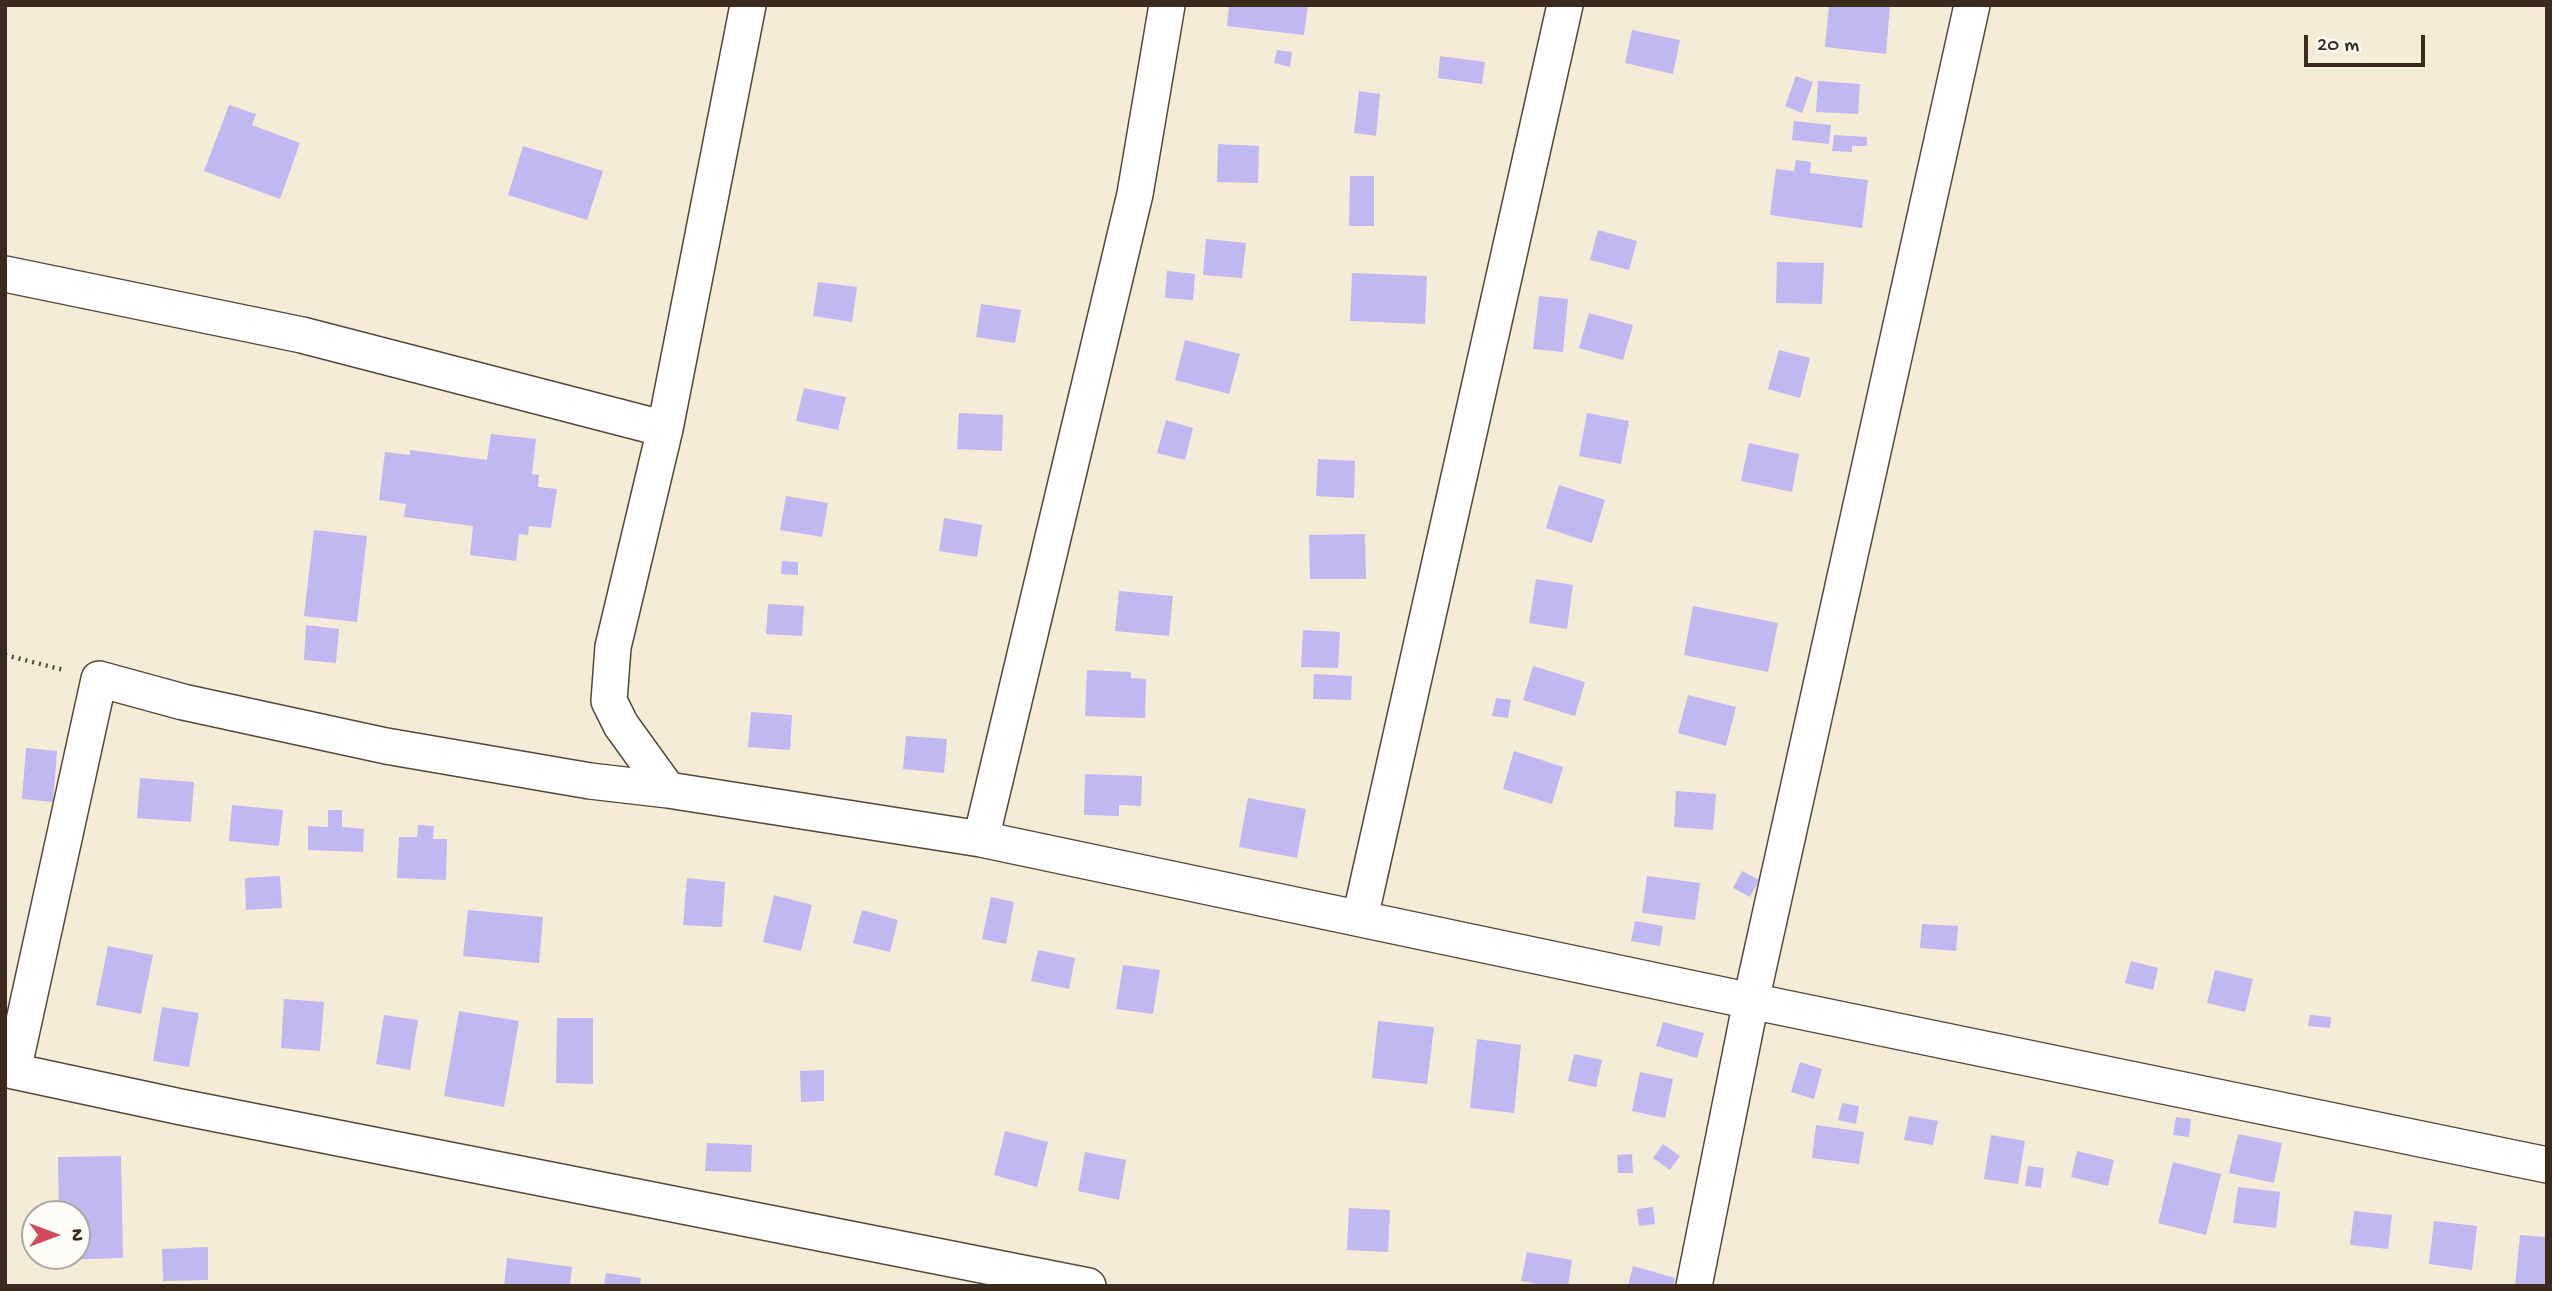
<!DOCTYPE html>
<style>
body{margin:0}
#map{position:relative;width:2552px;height:1291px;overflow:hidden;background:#f4ecd6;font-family:"Gochi Hand",sans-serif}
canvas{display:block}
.frame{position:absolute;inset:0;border:7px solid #3b2a1e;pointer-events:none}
.north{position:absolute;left:21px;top:1200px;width:70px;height:70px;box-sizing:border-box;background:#fdfcf7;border:2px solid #afa8a0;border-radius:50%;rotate:90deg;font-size:19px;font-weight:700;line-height:28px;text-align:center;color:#3b2a1e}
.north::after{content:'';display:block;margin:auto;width:24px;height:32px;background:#d1495b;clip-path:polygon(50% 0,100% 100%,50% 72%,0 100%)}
.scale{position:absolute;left:2304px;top:35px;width:121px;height:32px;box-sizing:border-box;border:4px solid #3b2a1e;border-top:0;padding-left:9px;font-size:21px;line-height:24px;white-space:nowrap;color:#3b2a1e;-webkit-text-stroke:5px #fdfcf7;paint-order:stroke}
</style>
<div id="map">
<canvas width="2552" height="1291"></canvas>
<div class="frame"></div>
<div class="north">N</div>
<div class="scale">20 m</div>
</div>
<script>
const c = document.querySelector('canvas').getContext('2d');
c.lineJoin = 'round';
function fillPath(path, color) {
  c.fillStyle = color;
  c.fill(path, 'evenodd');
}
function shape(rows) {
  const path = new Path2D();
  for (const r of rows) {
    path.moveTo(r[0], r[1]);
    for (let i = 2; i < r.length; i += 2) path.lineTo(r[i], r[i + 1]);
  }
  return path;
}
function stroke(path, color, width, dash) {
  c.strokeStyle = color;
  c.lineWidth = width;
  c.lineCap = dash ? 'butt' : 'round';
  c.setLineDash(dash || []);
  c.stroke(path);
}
fillPath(shape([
 [1229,5,1308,5,1304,35,1227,26],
 [1829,5,1890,5,1886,54,1825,47],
 [1632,30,1680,40,1673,74,1625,63],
 [1277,50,1292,52,1290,67,1274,63],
 [1440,56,1485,62,1482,84,1438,78],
 [1796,76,1813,82,1802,113,1785,106],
 [1818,81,1860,84,1858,114,1816,112],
 [1359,91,1380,94,1376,136,1354,133],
 [229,105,256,114,252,125,300,143,280,199,204,171],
 [1794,121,1831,125,1829,144,1792,140],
 [1834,135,1867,137,1867,146,1852,146,1852,152,1832,151],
 [1218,144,1259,146,1258,183,1217,182],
 [523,146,603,171,587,220,508,195],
 [1796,160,1811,162,1810,173,1868,180,1862,228,1770,215,1776,169,1794,171],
 [1350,176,1374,176,1374,226,1349,226],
 [1598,230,1637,241,1629,270,1590,260],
 [1206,239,1246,243,1242,278,1203,275],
 [1777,262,1824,263,1822,304,1776,303],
 [1167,271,1195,274,1193,300,1165,298],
 [1352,273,1427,276,1425,324,1350,321],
 [818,282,857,287,852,322,813,316],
 [1539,296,1568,299,1563,352,1533,349],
 [981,304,1021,310,1015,343,976,337],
 [1589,313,1633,325,1623,360,1579,348],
 [1185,340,1240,354,1229,394,1175,380],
 [1779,350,1810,358,1800,398,1768,389],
 [804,388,846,397,838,430,796,421],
 [959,413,1003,415,1002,451,957,449],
 [1587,413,1629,421,1621,464,1579,456],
 [1166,420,1193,428,1185,460,1157,453],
 [491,434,536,439,532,474,539,475,538,487,557,489,551,528,529,526,528,535,519,534,516,561,470,555,473,526,404,517,406,504,379,500,385,452,410,455,410,450,487,460],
 [1749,443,1799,454,1792,492,1741,481],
 [1318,459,1355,461,1354,498,1316,496],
 [1559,485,1605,500,1592,543,1546,528],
 [786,496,828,503,822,537,780,530],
 [944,518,982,525,977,557,939,551],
 [314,530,367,536,357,622,304,616],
 [1365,534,1366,579,1310,579,1309,535],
 [782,561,798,562,798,575,781,574],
 [1536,579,1573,585,1567,629,1529,623],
 [1119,591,1173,596,1169,636,1115,631],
 [768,604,804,606,802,636,766,634],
 [1693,606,1778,623,1768,672,1684,655],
 [306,625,339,629,336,663,304,660],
 [1303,630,1340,632,1338,668,1301,667],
 [1533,666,1585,682,1575,716,1523,700],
 [1087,670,1131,672,1131,678,1146,679,1145,718,1085,716],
 [1314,674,1352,676,1351,700,1313,699],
 [1688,695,1736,707,1726,746,1678,733],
 [1496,698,1511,700,1508,718,1492,716],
 [751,712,792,715,790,750,748,747],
 [906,736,947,739,944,773,903,769],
 [26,748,57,751,53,802,22,799],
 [1514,751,1563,767,1552,804,1503,789],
 [1085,774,1142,776,1141,806,1119,805,1119,816,1084,815],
 [140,778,194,782,191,822,137,818],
 [1676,791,1716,794,1713,830,1674,827],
 [1248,798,1306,809,1297,858,1239,847],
 [232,805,283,810,279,846,229,841],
 [328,810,342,810,342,827,364,829,363,852,308,850,308,826,328,827],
 [418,825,434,826,433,839,447,839,446,880,397,878,399,837,417,837],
 [1742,871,1759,880,1750,897,1733,888],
 [280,876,282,908,246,910,245,878],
 [1647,876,1700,883,1695,920,1642,913],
 [687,878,725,882,722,927,683,925],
 [774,895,812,905,801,951,763,942],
 [991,897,1014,902,1006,944,982,939],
 [468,910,543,917,539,963,463,956],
 [862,910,898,920,890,952,853,943],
 [1635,921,1663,926,1660,946,1631,941],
 [1922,924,1958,926,1956,951,1920,948],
 [108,946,153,955,141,1014,96,1005],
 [1038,950,1075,958,1069,989,1031,981],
 [2131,961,2158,968,2153,990,2125,983],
 [1123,965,1160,970,1153,1014,1116,1009],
 [2215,970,2253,979,2245,1012,2207,1003],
 [284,999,324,1002,320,1051,281,1048],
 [162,1007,199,1013,189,1067,153,1061],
 [459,1011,519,1021,504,1107,444,1096],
 [384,1015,418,1020,410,1070,376,1064],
 [2310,1015,2331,1017,2330,1028,2308,1026],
 [557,1018,593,1018,593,1084,556,1083],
 [1378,1021,1434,1027,1427,1084,1372,1078],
 [1663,1022,1704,1033,1697,1058,1656,1046],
 [1477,1039,1521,1045,1514,1113,1470,1108],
 [1574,1054,1602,1060,1596,1087,1568,1081],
 [1800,1062,1822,1069,1814,1099,1791,1092],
 [824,1070,824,1101,801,1102,800,1071],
 [1640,1072,1673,1079,1665,1118,1632,1111],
 [1842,1103,1859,1106,1856,1124,1838,1120],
 [1909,1116,1938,1121,1933,1145,1904,1140],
 [2176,1117,2191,1119,2189,1137,2173,1135],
 [1816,1125,1864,1132,1859,1164,1812,1158],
 [1005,1131,1048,1142,1037,1187,994,1175],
 [2238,1134,2282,1143,2274,1183,2229,1173],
 [1991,1135,2025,1141,2018,1184,1984,1179],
 [707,1143,752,1145,751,1172,705,1171],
 [1663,1144,1680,1156,1670,1170,1653,1158],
 [2077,1151,2114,1160,2108,1186,2071,1177],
 [1085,1152,1126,1160,1119,1200,1078,1191],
 [1632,1154,1633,1173,1618,1173,1617,1155],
 [121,1156,123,1258,59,1260,59,1256,77,1256,77,1214,59,1214,58,1157],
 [2173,1162,2221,1174,2206,1235,2158,1223],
 [2028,1166,2044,1168,2041,1188,2025,1186],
 [2238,1187,2280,1192,2276,1228,2233,1223],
 [1653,1207,1655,1224,1639,1226,1637,1209],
 [1349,1208,1390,1210,1388,1252,1347,1250],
 [2354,1211,2392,1215,2388,1249,2350,1245],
 [2434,1221,2477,1226,2472,1270,2429,1264],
 [2520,1235,2547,1237,2547,1286,2515,1286],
 [208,1247,208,1280,163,1281,162,1249],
 [1527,1252,1572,1260,1568,1286,1548,1286,1521,1281],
 [507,1258,572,1267,570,1286,504,1286],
 [1633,1266,1675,1278,1673,1286,1628,1286],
 [606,1273,641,1278,640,1286,604,1286]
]), '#c0b8f1');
const street = shape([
 [748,5,665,429,613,647,609,701,621,725,668,790,981,839,1751,1001,2547,1165],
 [5,274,302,335,665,429],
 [668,790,590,781,386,746,183,702,99,679,13,1071,181,1107,1088,1286],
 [981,839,1135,194,1167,5],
 [1360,918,1565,5],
 [1694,1286,1751,1001,1972,5]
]);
stroke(street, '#57473a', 38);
stroke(shape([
 [5,655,64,670]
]), '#57473a', 4.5, [2, 5]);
stroke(street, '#fff', 35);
</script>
